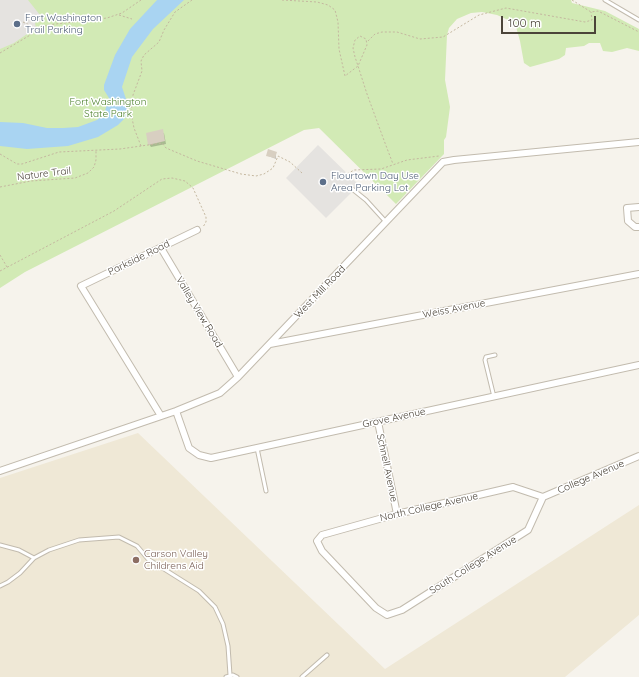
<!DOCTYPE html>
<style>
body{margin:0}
#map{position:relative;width:639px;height:677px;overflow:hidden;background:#f6f3ec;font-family:Quicksand,sans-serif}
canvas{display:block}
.scale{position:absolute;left:501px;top:16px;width:95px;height:18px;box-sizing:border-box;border:2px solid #4b4439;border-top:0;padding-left:5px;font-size:12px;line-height:14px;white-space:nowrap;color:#4b4439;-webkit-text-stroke:3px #fff;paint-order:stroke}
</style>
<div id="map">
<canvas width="639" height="677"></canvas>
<div class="scale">100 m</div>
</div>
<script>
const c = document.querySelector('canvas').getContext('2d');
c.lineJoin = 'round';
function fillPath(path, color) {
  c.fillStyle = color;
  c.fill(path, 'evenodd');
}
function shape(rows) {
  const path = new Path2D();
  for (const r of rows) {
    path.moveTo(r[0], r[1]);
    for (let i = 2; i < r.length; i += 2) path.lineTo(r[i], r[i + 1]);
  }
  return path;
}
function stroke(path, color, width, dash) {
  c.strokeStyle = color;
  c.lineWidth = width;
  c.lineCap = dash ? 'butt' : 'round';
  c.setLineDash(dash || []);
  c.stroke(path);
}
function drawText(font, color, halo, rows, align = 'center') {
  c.font = font + ' Quicksand,sans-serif';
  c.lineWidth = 3;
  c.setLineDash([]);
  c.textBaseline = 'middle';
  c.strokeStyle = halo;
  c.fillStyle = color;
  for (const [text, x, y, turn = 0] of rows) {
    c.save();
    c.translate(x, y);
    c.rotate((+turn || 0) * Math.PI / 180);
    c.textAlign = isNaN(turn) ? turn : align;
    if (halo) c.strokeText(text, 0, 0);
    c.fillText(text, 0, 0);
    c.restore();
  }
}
fillPath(shape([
 [138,433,385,669,639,505,639,615,565,677,0,677,0,478]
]), '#efe8d6');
fillPath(shape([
 [0,0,571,0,572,3,605,11,639,29,639,51,627,48,612,52,603,51,600,43,589,43,584,46,566,48,565,55,559,59,530,67,524,63,520,41,515,23,497,15,482,12,471,13,457,19,449,28,447,35,445,80,450,107,446,137,444,140,444,154,396,204,319,128,304,130,25,272,0,288]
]), '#d2eab5');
fillPath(shape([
 [0,0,28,0,44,20,35,23,36,28,14,43,0,49],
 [318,145,359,185,326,218,286,178]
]), '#e5e3e0');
fillPath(shape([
 [157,0,184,0,153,29,132,57,122,87,127,102,127,109,126,117,118,125,98,137,68,146,27,149,0,146,0,122,23,123,47,128,63,128,78,127,97,120,104,114,109,98,104,90,104,85,115,55,130,29]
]), '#a9d4f2');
fillPath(shape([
 [164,133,166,144,151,147,149,144],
 [276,153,276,159,268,156]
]), '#0003');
fillPath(shape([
 [163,129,165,141,148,145,146,133],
 [268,149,277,152,275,158,266,156]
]), '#d8cfc1');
const service = shape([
 [605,0,639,20],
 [351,188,366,200,386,222],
 [494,397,485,360,486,357,495,355],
 [257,448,266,491],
 [0,545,19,550,34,558],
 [0,586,8,582,20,573,34,558,49,550,79,540,119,537,137,546,148,559,199,591,215,607,223,624,228,646,230,675],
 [226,677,233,675,237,677],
 [302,677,327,655]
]);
const minor = shape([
 [639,207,627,208,628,221,635,227,639,227],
 [161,248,238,377],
 [270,344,639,274],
 [176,411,189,448,199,455,211,458,639,365],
 [161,416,81,286,197,230],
 [378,422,397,514],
 [0,471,176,411,220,393,238,377,443,162,454,160,639,142],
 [513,487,543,497,528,530,402,610,387,615,376,608,322,551,317,541,322,535,397,514,513,487],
 [543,497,639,456]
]);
stroke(service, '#c2bbae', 5);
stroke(minor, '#c2bbae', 8);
stroke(shape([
 [282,0,317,2,328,5,335,10,338,22,339,49,345,76,358,66,367,45,366,39,360,36,355,40,353,48,355,57,358,66,367,94,385,143,393,164],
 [572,0,591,12,598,11,639,32],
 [119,15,132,19],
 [23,22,38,29],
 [368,41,375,34,382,32,397,32,420,39,443,37,479,15,506,8,585,22,592,20,591,12],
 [0,53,47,25,107,18,122,13,141,0],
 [141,146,134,128,131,113,133,95,142,71,141,61,144,55,159,42,164,30,175,12,192,0],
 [0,154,17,164,22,164,59,152,120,149,162,143,166,148,197,161,241,174,256,176,264,174,273,168,278,156,290,162,302,173],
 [344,176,354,170,381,169,407,160,439,156],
 [0,187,31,181,75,178,88,173,94,167,96,160,96,150],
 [0,255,7,267],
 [0,271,114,211,162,179,172,178,185,181,193,188,206,217,206,222,203,227]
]), '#c4b79f', 1, [2, 2]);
stroke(service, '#fff', 3);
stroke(minor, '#fff', 6);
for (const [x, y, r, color] of [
 [17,24,4,"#5c6f8a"],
 [323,182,4,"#5c6f8a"],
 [136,560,4,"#8d6e63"]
]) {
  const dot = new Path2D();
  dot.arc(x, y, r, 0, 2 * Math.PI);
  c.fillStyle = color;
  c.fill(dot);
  stroke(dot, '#fff', 1.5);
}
drawText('10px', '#4e5e75', '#fff', [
 ["Fort Washington",25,18],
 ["Trail Parking",25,30],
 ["Flourtown Day Use",331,176],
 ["Area Parking Lot",331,188]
], 'left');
drawText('10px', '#4a7f2a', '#fff', [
 ["Fort Washington",108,102],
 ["State Park",108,114]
]);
drawText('10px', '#4b4439', '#fff', [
 ["Nature Trail",44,174,-7],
 ["Parkside Road",139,258,-26],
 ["West Mill Road",320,292,-46],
 ["Weiss Avenue",454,309,-11],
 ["Valley View Road",199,312,59],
 ["Grove Avenue",394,418,-12],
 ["Schnell Avenue",387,468,78],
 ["College Avenue",591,477,-23],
 ["North College Avenue",429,507,-13],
 ["South College Avenue",473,565,-32]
]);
drawText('10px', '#785e54', '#fff', [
 ["Carson Valley",144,554],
 ["Childrens Aid",144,566]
], 'left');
</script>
